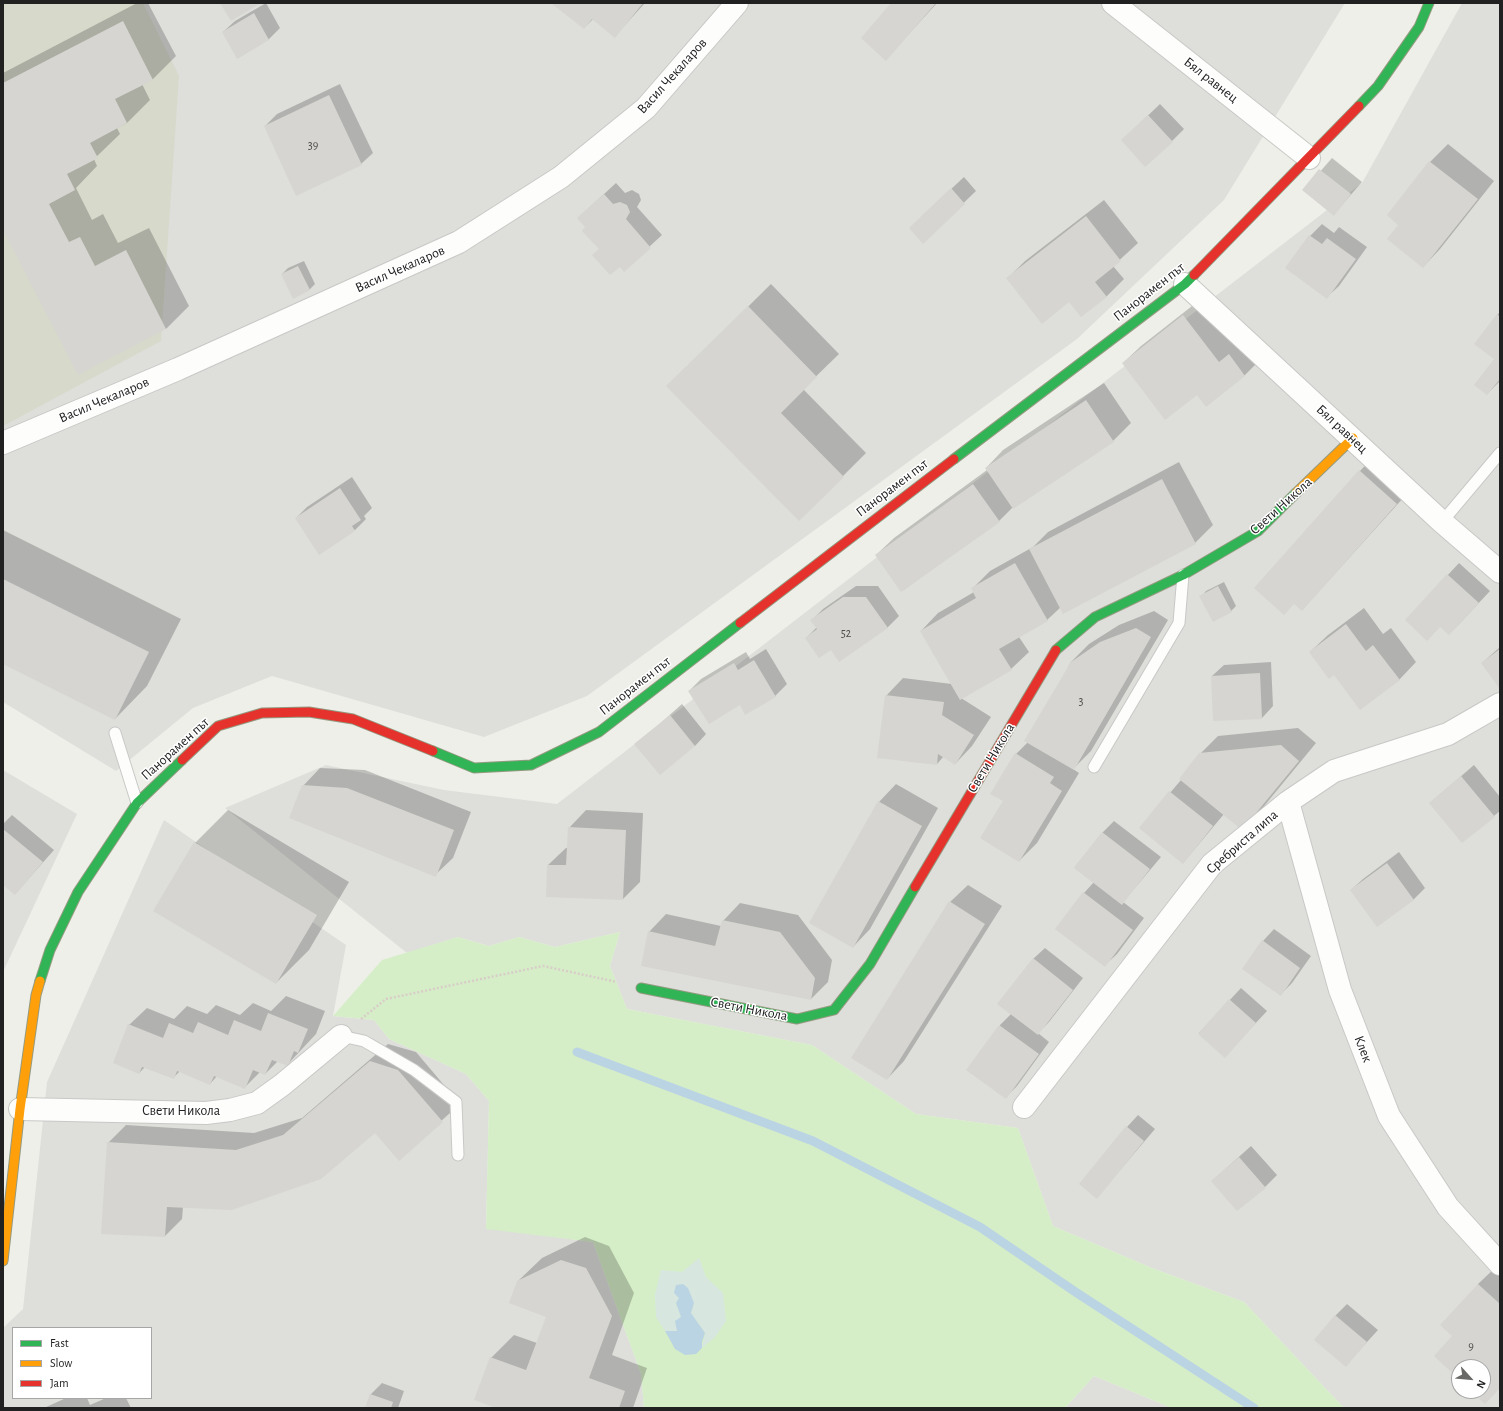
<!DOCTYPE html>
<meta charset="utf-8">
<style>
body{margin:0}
#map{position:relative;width:1503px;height:1411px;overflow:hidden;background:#efefea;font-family:"Alegreya Sans",sans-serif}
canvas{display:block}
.frame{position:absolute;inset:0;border:4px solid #212121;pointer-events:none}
.legend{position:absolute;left:12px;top:1327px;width:140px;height:72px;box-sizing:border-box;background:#fff;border:1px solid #a6a6a6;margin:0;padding:5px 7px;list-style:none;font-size:12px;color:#212121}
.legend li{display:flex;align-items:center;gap:8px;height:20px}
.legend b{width:20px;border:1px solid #a6a6a6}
.north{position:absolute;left:1451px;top:1359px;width:40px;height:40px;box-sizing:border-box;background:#fff;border:1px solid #a6a6a6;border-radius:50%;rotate:117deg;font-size:11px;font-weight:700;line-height:16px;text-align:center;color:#212121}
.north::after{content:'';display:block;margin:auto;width:14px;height:18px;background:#696967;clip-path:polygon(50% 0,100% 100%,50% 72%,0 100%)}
</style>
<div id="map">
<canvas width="1503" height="1411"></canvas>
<div class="frame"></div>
<ul class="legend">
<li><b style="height:5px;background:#30b455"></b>Fast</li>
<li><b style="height:5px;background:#ff9f0a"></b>Slow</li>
<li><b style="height:5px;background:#e5322d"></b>Jam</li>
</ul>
<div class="north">N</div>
</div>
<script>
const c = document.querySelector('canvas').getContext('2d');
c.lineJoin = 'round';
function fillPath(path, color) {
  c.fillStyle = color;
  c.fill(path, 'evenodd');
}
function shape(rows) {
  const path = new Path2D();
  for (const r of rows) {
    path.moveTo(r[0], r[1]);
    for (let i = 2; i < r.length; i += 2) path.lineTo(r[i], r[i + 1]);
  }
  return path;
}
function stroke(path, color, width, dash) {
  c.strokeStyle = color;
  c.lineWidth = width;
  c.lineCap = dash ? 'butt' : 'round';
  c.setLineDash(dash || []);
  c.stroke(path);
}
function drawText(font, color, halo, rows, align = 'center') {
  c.font = font + ' "Alegreya Sans",sans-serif';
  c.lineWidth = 3;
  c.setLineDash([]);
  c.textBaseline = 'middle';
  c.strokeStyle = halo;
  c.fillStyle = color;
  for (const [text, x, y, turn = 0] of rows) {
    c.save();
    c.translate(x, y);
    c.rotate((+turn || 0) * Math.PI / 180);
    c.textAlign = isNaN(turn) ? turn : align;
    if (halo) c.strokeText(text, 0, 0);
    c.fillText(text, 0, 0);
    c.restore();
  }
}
fillPath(shape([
 [3,3,1345,3,1224,200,1077,339,587,696,484,737,272,676,193,708,116,771,3,702],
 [1462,3,1500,3,1500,1408,1344,1408,1244,1302,1152,1268,1053,1226,1018,1128,916,1114,812,1045,627,1009,610,966,620,932,555,947,519,937,489,946,458,937,407,953,225,808,326,765,444,790,557,804,1362,183],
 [1459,1367,1483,1367,1483,1391,1459,1391],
 [3,770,77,814,3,972],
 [164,820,346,945,333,1016,374,1020,389,1039,466,1074,489,1101,486,1228,593,1242,641,1374,644,1408,3,1408,3,1328,23,1309,47,1082],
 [13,1328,151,1328,151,1398,13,1398],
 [1094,1376,1172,1408,1065,1408]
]), '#dededb');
fillPath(shape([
 [3,3,143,3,179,76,161,341,3,426]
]), '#d7d9cb');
fillPath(shape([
 [620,932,610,966,627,1009,812,1045,916,1114,1018,1128,1053,1226,1152,1268,1244,1302,1344,1408,1172,1408,1094,1376,1065,1408,644,1408,641,1374,593,1242,486,1229,489,1101,466,1074,389,1039,374,1020,333,1016,382,960,458,937,489,946,519,937,555,947]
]), '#d5eec7');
fillPath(shape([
 [699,1258,706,1277,723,1293,726,1321,715,1337,702,1348,705,1333,691,1313,694,1303,679,1298,676,1303,681,1317,677,1331,665,1331,656,1317,655,1295,661,1270,682,1272]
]), '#d7e7e0');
fillPath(shape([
 [683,1284,688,1288,694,1303,691,1313,705,1333,702,1342,702,1348,696,1354,685,1355,675,1349,665,1331,677,1331,675,1321,681,1317,676,1303,679,1298,674,1293,676,1285]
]), '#bbd4e4');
fillPath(shape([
 [137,3,148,3,176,56,153,79,142,84,150,100,127,123,117,128,120,134,94,159,97,166,76,188,92,220,103,214,118,243,149,228,189,306,166,329,3,229,3,73],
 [266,3,280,28,269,39,238,58,223,32,235,21],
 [553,3,645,3,615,36,593,19,584,28],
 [891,3,937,3,886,59],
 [340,84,373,153,361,164,265,126,277,114],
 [1160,104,1184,129,1172,141,1134,129],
 [1448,144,1494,181,1440,249,1423,267,1400,225,1388,215,1430,162],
 [1332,158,1362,182,1334,214,1304,190],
 [964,177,976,191,923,242,921,217],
 [616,183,625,193,632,190,639,194,641,200,637,207,662,235,624,270,600,249,587,227,578,218],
 [1104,200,1138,243,1113,266,1124,279,1106,297,1069,300,1008,278,1025,261],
 [1322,224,1334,233,1339,227,1367,247,1339,286,1327,297,1287,268,1310,236],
 [304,261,315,284,309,290,282,274,288,268],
 [771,284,839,354,803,389,866,453,799,520,691,363],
 [1201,299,1262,358,1245,375,1206,405,1197,394,1123,363,1141,346],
 [1500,312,1500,381,1487,394,1495,359,1497,315],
 [1104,383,1131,423,1113,441,1012,508,999,521,902,591,876,555,894,538,987,470,986,468,1003,450],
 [1377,453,1414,486,1302,610,1294,603,1360,471],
 [1179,462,1213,525,1195,543,1061,607,1047,620,1019,637,1029,652,1011,669,961,698,991,717,972,746,955,764,944,756,937,764,886,696,903,678,952,684,921,631,938,613,974,592,972,589,990,571,1033,547,1048,532],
 [352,477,372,508,364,516,366,519,355,530,296,518,307,507],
 [3,530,181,619,147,686,115,719,3,663],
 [1459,563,1490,591,1461,622,1449,634,1441,626,1406,620],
 [1224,582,1236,606,1231,611,1201,597,1206,591],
 [856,586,878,586,899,616,887,628,831,648,806,638,817,627,812,620,823,609],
 [1364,608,1383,634,1391,628,1416,662,1399,680,1334,674,1310,652,1328,635],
 [1154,611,1168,620,1091,751,1073,769,1079,773,1037,843,1019,861,1004,801,1016,754,1028,742,1071,662,1089,644,1119,625],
 [1500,647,1500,687,1482,663],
 [766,649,787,684,775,696,740,704,689,691,701,679,746,652,750,659],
 [1271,662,1273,706,1262,718,1212,676,1224,665],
 [682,704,706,734,695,746,636,745],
 [1298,728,1316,743,1260,811,1242,828,1224,814,1183,863,1140,828,1181,780,1200,754,1218,736],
 [1474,765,1500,797,1500,811,1462,842,1430,803],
 [320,768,365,770,471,812,453,858,435,875,303,786],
 [896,784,938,808,870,929,853,947,879,802],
 [228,810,349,882,309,950,276,983,155,910,195,843],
 [586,810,643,813,640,882,623,899,548,865,566,848,568,848,569,828],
 [12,815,54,850,15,894,3,883,3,824],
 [1114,821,1161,857,1123,902,1144,918,1117,954,1105,965,1057,929,1084,893,1094,882,1075,867,1103,832],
 [1399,852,1425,888,1413,900,1351,890,1363,879],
 [968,885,1002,906,904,1061,887,1079,950,902],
 [740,903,798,915,832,960,828,982,811,999,649,932,666,914,721,926,723,921],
 [1274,929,1311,956,1292,983,1281,994,1263,941],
 [1045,948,1083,978,1049,1022,1038,1033,1049,1042,1017,1086,1006,1097,1000,1025,1011,1014,1033,959],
 [1241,988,1267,1011,1225,1056,1199,1033],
 [286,996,325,1011,316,1034,287,1065,278,1061,265,1074,260,1072,245,1087,217,1076,210,1084,180,1071,173,1078,145,1067,139,1073,129,1025,147,1008,174,1019,187,1006,207,1014,216,1005,240,1015,253,1003,271,1011],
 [388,1044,416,1052,460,1104,399,1159,375,1132,183,1207,182,1219,165,1236,108,1143,126,1125,254,1133,302,1118],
 [1138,1115,1155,1129,1097,1197,1127,1127],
 [1251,1146,1277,1175,1265,1187,1212,1181],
 [585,1237,609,1246,634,1293,612,1355,647,1368,633,1408,499,1408,491,1358,514,1335,537,1343,548,1316,518,1281,542,1258],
 [1496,1267,1500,1271,1500,1387,1485,1402,1473,1391,1483,1391,1483,1367,1459,1367,1459,1378,1453,1336,1478,1284],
 [1347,1304,1378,1330,1346,1365,1335,1316],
 [382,1383,404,1391,398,1408,366,1408,370,1395],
 [66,1398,87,1398,90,1405,106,1398,126,1398,131,1408,44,1408]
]), '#0003');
stroke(shape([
 [577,1052,813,1141,980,1227,1077,1293,1254,1408]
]), '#bbd4e4', 9);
fillPath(shape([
 [220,3,261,3,231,21],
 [551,3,643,3,615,38,592,19,584,29],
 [891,3,936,3,886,61,861,38],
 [254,13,269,40,237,59,222,32],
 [123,21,153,80,115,99,127,123,90,143,98,158,67,174,75,190,49,204,69,242,80,237,95,266,126,250,166,329,78,375,3,230,3,83],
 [329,95,362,165,296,196,264,126],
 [1148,115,1173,142,1145,167,1121,140],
 [1429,161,1478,199,1423,268,1387,239,1398,225,1387,215],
 [1319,169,1351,194,1334,216,1302,190],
 [951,188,965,204,923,244,909,228],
 [604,194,613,204,620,202,627,205,630,212,626,219,651,248,624,272,620,267,610,275,592,255,599,249,582,231,585,227,577,218],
 [1086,216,1121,261,1095,282,1107,297,1081,317,1069,302,1042,324,1006,278],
 [1309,235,1322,244,1327,238,1356,259,1327,299,1285,268],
 [298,266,310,290,293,299,281,274],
 [748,306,817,377,781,413,844,477,799,521,666,386],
 [1497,314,1500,317,1500,379,1487,395,1474,385,1494,359,1474,344],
 [1183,315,1219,362,1229,354,1245,376,1206,407,1197,395,1165,420,1122,363],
 [1086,400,1114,442,1013,509,985,468],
 [1359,470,1397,504,1302,611,1294,604,1284,615,1254,588],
 [1162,479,1196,544,1063,614,1029,549],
 [973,484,1000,522,901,592,875,555],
 [340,488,361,520,352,526,355,531,319,555,295,518],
 [1015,563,1048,621,999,649,1012,670,960,700,920,631,976,598,971,588],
 [1447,574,1479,603,1449,635,1440,627,1427,641,1405,620],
 [3,579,149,652,115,720,3,664],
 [1218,586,1232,612,1213,622,1199,596],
 [843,597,866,597,888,628,839,662,831,650,819,658,805,638,817,629,810,620],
 [1346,624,1366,651,1373,645,1400,680,1360,710,1334,675,1329,679,1309,652],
 [1136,628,1151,637,1074,770,1024,741,1071,662,1100,642],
 [1500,649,1500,689,1481,663],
 [754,660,776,697,745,715,740,705,709,724,688,691,734,663,738,670],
 [1260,673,1262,719,1213,721,1211,676],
 [885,695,944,702,942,715,974,735,955,765,938,754,937,765,877,758],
 [670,715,695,746,660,775,634,744],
 [1281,745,1299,761,1242,830,1179,779,1199,753],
 [1015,753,1054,777,1050,783,1062,791,1019,862,980,838,1003,801,990,794],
 [1461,776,1495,817,1462,843,1429,803],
 [302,785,347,788,454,830,436,877,289,818],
 [1169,791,1213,826,1183,864,1139,828],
 [878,801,922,826,853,948,809,923],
 [568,827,626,830,623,900,546,897,547,865,566,865],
 [3,829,43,862,15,895,3,885],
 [1102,832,1150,869,1122,905,1074,868],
 [194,842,317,915,276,984,153,911],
 [1387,863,1414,900,1377,927,1350,890],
 [1083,892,1133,930,1105,967,1055,929],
 [949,901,985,924,887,1080,851,1058],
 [722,920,780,932,815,978,811,1000,641,966,648,931,715,946],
 [1262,940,1300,968,1281,996,1242,969],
 [1033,958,1073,990,1038,1035,997,1004],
 [1229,999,1256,1023,1225,1058,1198,1034],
 [268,1013,308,1029,298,1053,294,1051,288,1066,272,1060,265,1075,253,1070,245,1089,214,1076,210,1085,177,1071,174,1079,142,1067,139,1074,113,1063,128,1024,163,1038,169,1023,193,1033,198,1022,228,1035,234,1020,261,1031],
 [999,1025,1039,1054,1006,1099,966,1070],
 [370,1061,398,1070,443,1122,399,1161,375,1133,321,1179,232,1210,167,1207,165,1237,101,1234,107,1142,236,1150,283,1135],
 [1126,1126,1144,1141,1097,1199,1079,1184],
 [1239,1157,1266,1188,1237,1211,1211,1181],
 [561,1260,586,1268,612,1316,589,1378,625,1391,619,1408,496,1408,474,1400,490,1357,526,1370,546,1317,509,1303,517,1281],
 [1478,1284,1500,1304,1500,1388,1485,1404,1471,1391,1483,1391,1483,1367,1459,1367,1459,1379,1434,1356,1452,1336,1440,1325],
 [1335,1315,1367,1342,1346,1367,1314,1340],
 [370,1394,393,1402,391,1408,365,1408]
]), '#d6d5d1');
const lane = shape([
 [1442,522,1500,453],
 [115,733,137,803],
 [1094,767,1179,623,1183,575],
 [341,1036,364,1041,414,1070,456,1102,458,1155]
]);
const street = shape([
 [1113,3,1309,158],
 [1185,284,1442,522,1500,572],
 [3,443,178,369,459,242,561,177,646,108,737,3],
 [1288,802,1340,990,1389,1116,1448,1207,1500,1264],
 [1024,1107,1212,864,1288,802,1334,771,1448,734,1500,704],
 [20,1109,206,1113,230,1110,257,1103,282,1085,341,1036]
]);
const fast = shape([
 [1359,106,1378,86,1419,27,1429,3],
 [954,459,1185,284,1194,275],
 [1056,650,1095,617,1183,575,1258,531,1296,493],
 [433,751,474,768,531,765,599,732,740,623],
 [40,981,50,950,78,892,137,803,182,760],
 [641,988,797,1019,834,1010,870,964,915,887]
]);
const slow = shape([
 [1296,493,1353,438],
 [3,1261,20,1109,36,995,40,981]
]);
const jam = shape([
 [1194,275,1359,106],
 [740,623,954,459],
 [182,760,218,726,262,713,309,712,353,719,433,751],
 [915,887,1056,650]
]);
stroke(lane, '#c8c8c6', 13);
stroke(street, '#c8c8c6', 24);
stroke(fast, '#949b80', 11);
stroke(slow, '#949b80', 11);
stroke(jam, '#949b80', 11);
stroke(shape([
 [361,1019,386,999,543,966,617,982]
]), '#d8cdc8', 2.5, [2, 2]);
stroke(lane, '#fdfdfc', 11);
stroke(street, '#fdfdfc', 22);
stroke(fast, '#30b455', 9);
stroke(slow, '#ff9f0a', 9);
stroke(jam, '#e5322d', 9);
drawText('12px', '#4e4e4d', null, [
 ["39",313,145],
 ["52",846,633],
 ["3",1081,701],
 ["9",1471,1346]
]);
drawText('14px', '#212121', '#fff', [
 ["Васил Чекаларов",672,76,-48],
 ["Бял равнец",1211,80,38],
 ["Васил Чекаларов",400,269,-24],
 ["Панорамен път",1149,292,-38],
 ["Васил Чекаларов",104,400,-23],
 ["Бял равнец",1342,429,43],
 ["Панорамен път",892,488,-37],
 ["Свети Никола",1281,506,-42],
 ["Панорамен път",635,686,-38],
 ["Панорамен път",175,749,-42],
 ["Свети Никола",991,758,-59],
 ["Сребриста липа",1242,842,-41],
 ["Свети Никола",749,1009,11],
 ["Клек",1363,1049,69],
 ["Свети Никола",181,1111]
]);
</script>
